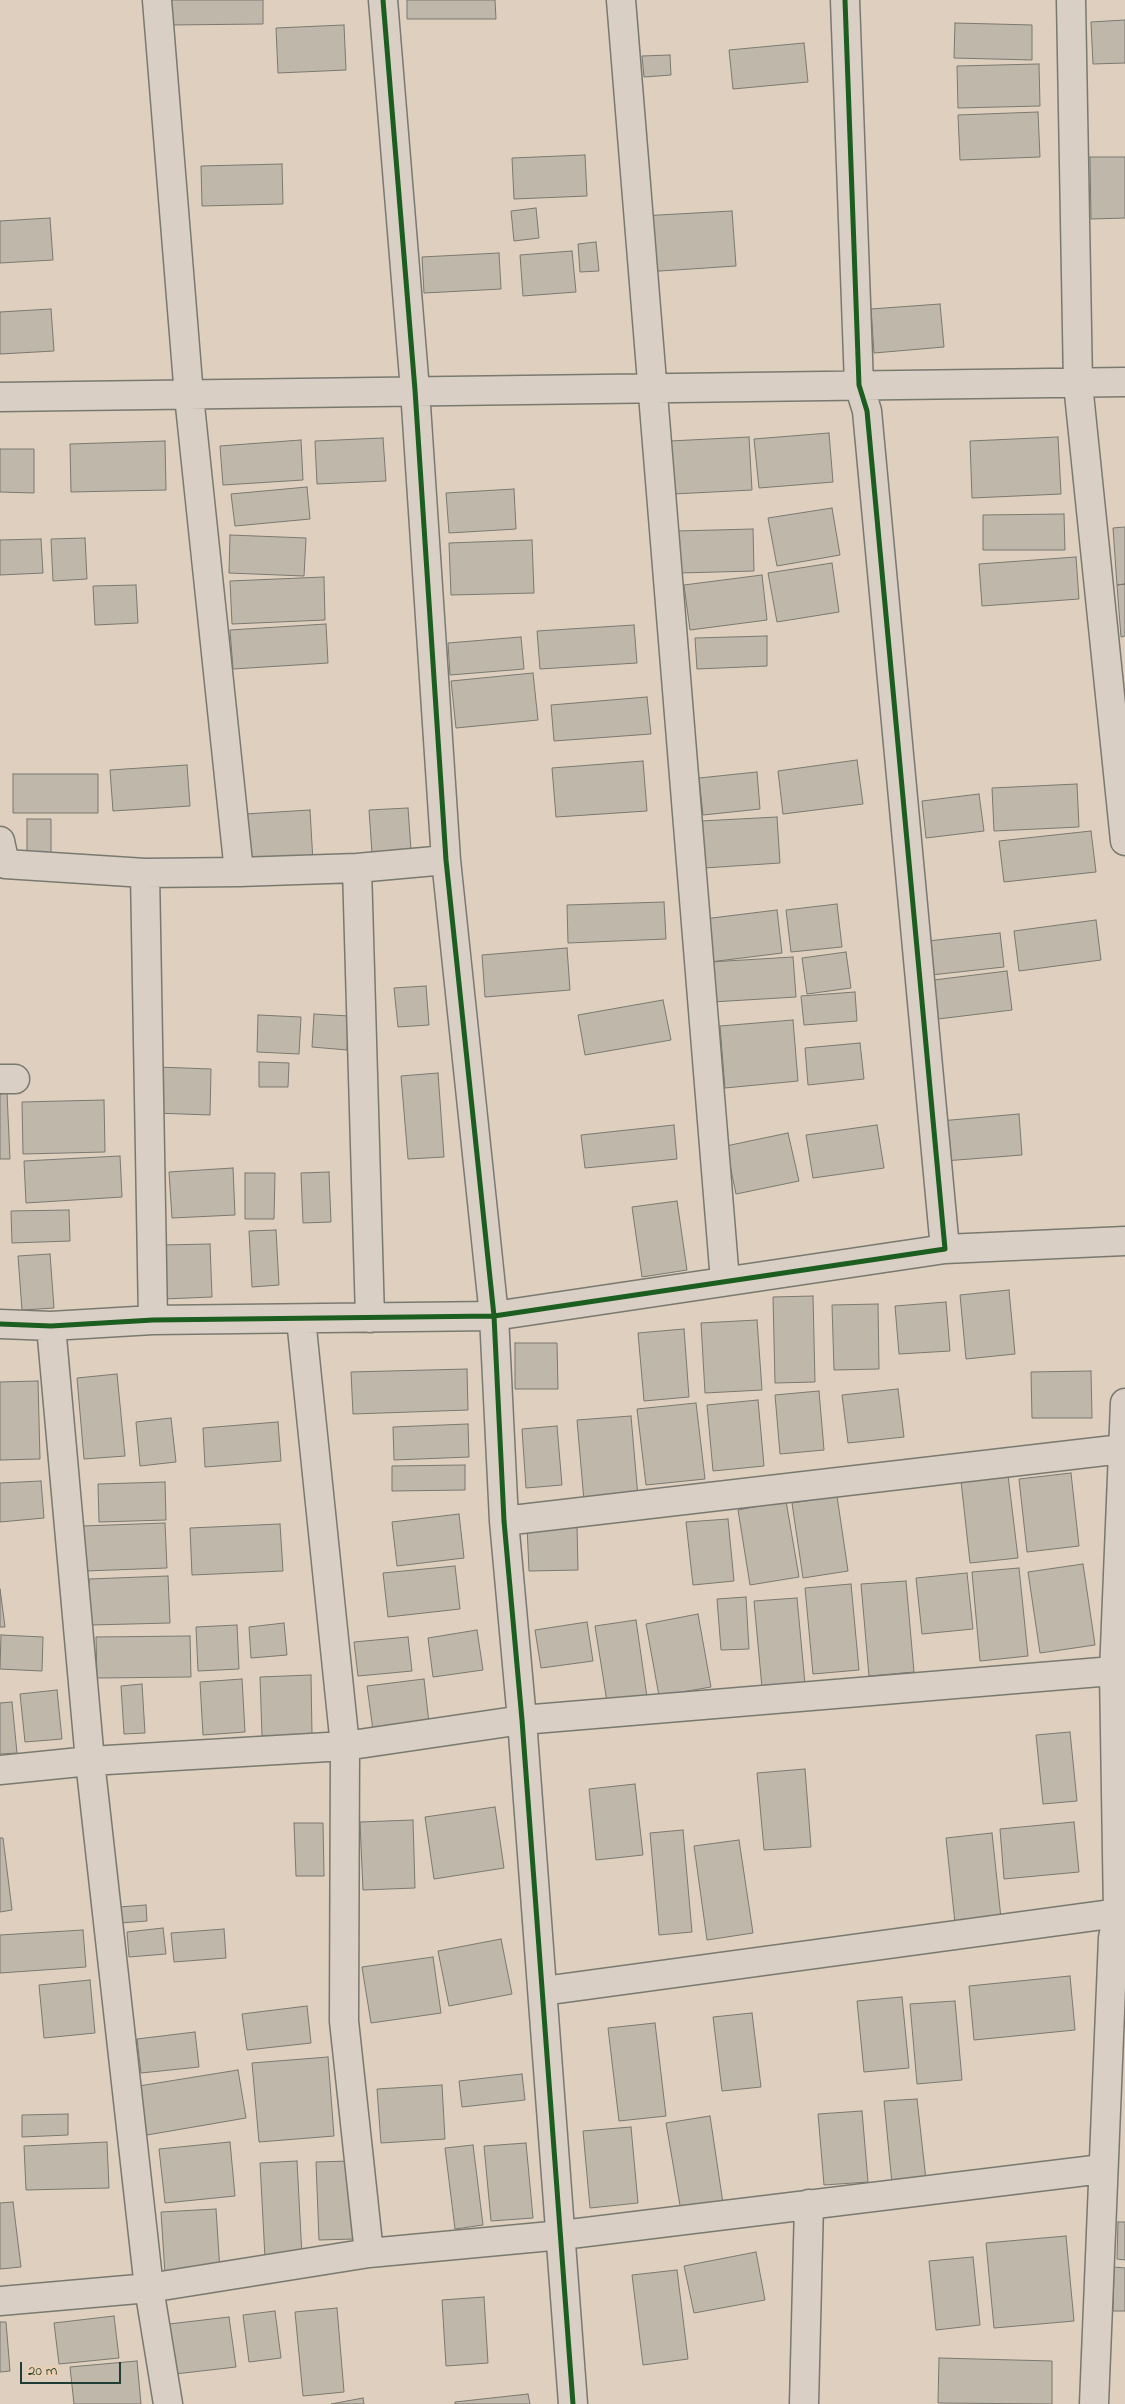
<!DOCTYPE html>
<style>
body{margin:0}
#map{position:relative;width:1125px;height:2404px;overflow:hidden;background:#decfbf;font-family:"Indie Flower",sans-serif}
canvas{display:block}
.scale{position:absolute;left:20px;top:2362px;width:101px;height:22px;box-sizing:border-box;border:2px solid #1f3d34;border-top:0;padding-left:6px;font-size:15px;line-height:18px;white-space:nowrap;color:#1f3d34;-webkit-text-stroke:4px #ebd0b2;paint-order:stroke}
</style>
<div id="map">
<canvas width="1125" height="2404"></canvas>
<div class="scale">20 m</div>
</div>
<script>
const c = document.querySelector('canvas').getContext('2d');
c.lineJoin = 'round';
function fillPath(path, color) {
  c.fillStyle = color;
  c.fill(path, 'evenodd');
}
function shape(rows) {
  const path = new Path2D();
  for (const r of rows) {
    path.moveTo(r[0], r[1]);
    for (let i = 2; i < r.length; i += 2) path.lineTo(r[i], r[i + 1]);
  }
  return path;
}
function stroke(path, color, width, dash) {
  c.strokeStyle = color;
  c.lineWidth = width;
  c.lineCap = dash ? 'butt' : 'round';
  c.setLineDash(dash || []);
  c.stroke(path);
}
const building = shape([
 [170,0,263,0,263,24,170,25,170,0],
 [407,0,495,0,496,19,407,19,407,0],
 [1125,20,1125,63,1093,64,1091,22,1125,20],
 [955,23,1032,25,1032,60,954,58,955,23],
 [344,25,346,70,278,73,276,28,344,25],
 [804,43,808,82,733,89,729,50,804,43],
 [670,55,671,75,644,77,642,56,670,55],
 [1039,64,1040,106,958,108,957,66,1039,64],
 [1038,112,1040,157,960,160,958,115,1038,112],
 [585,155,587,196,514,199,512,158,585,155],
 [1090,157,1125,157,1125,218,1091,219,1090,157],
 [282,164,283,204,202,206,201,166,282,164],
 [536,208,539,238,514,241,511,211,536,208],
 [732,211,736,266,645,272,641,216,732,211],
 [50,218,53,260,0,263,0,221,50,218],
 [596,242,599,271,580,272,578,244,596,242],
 [572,251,576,292,523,296,520,255,572,251],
 [499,253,501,289,424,293,422,257,499,253],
 [940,304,944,347,874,353,871,309,940,304],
 [51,309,54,351,0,354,0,312,51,309],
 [829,433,833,482,759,488,754,439,829,433],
 [749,437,752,490,673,494,670,441,749,437],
 [1058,437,1061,494,972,498,970,441,1058,437],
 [383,438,386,481,317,484,315,441,383,438],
 [301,440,303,480,223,485,220,446,301,440],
 [165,441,166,490,71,492,70,444,165,441],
 [0,449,34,449,34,493,0,492,0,449],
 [307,487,310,519,235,526,231,494,307,487],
 [514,489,516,529,449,533,446,493,514,489],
 [832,508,840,555,777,566,768,518,832,508],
 [1064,514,1065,550,983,550,983,515,1064,514],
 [1125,527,1125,584,1117,585,1113,528,1125,527],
 [753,529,754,571,679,573,678,531,753,529],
 [230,535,306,538,304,576,229,573,230,535],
 [85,538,87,579,53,581,51,539,85,538],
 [41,539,43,573,0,575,0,540,41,539],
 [532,540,534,593,451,595,449,543,532,540],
 [1076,557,1079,599,982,606,979,564,1076,557],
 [832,563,839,612,777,622,768,573,832,563],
 [762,575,767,620,690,630,684,585,762,575],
 [324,577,325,620,232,624,230,581,324,577],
 [1125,584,1125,636,1121,637,1117,585,1125,584],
 [136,585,138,623,95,625,93,586,136,585],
 [326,624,328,663,233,669,230,630,326,624],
 [634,625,637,663,540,669,537,631,634,625],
 [767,636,767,666,697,669,695,638,767,636],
 [521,637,524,669,450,675,448,643,521,637],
 [533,673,538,720,456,728,451,681,533,673],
 [647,697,651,734,554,741,551,705,647,697],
 [857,760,863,804,783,814,778,771,857,760],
 [643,761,647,811,556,817,552,768,643,761],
 [187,765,190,806,113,811,110,770,187,765],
 [757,772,760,809,703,815,699,778,757,772],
 [13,774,98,774,98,813,13,813,13,774],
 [1077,784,1079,827,994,831,992,788,1077,784],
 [979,794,984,831,926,838,922,801,979,794],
 [408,808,411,850,372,853,369,810,408,808],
 [310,810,313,862,248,866,245,814,310,810],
 [777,817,780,863,704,868,701,821,777,817],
 [27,819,51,819,51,855,27,855,27,819],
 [1091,831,1096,872,1004,882,999,841,1091,831],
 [664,902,666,939,568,943,567,905,664,902],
 [837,904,842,947,791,952,786,910,837,904],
 [777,910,782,953,710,962,704,919,777,910],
 [1096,920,1101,960,1019,971,1014,931,1096,920],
 [1000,933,1004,967,931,975,928,941,1000,933],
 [567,948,570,990,485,997,482,955,567,948],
 [846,952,851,988,807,994,802,958,846,952],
 [793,957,796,997,712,1002,710,962,793,957],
 [1007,971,1012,1010,938,1019,934,980,1007,971],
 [426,986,429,1025,398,1027,394,988,426,986],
 [855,992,857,1021,804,1025,801,996,855,992],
 [663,1000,671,1040,585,1055,578,1015,663,1000],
 [314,1014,349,1016,347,1050,312,1047,314,1014],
 [258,1015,301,1017,299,1054,257,1052,258,1015],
 [793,1020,798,1081,725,1088,720,1026,793,1020],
 [860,1043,864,1079,808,1085,805,1048,860,1043],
 [259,1062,289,1063,288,1087,259,1087,259,1062],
 [156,1067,211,1069,210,1115,155,1113,156,1067],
 [438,1073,444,1157,408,1159,401,1076,438,1073],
 [7,1093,10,1159,0,1159,0,1094,7,1093],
 [104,1100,105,1152,23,1154,22,1102,104,1100],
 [1019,1114,1022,1155,944,1161,940,1121,1019,1114],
 [674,1125,677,1159,585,1168,581,1135,674,1125],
 [877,1125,884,1168,813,1178,806,1135,877,1125],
 [788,1133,799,1181,736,1194,726,1146,788,1133],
 [120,1156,122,1197,26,1203,24,1161,120,1156],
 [233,1168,235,1215,172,1218,169,1172,233,1168],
 [329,1172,331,1222,303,1223,301,1173,329,1172],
 [245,1173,275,1173,274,1219,245,1219,245,1173],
 [677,1201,687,1270,642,1277,632,1207,677,1201],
 [69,1210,70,1241,12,1243,11,1211,69,1210],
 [276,1230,279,1285,252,1287,249,1231,276,1230],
 [210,1244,212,1297,163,1299,162,1245,210,1244],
 [50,1254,54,1308,22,1310,18,1256,50,1254],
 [1009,1290,1015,1354,966,1359,960,1295,1009,1290],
 [813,1296,815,1382,775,1383,773,1297,813,1296],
 [946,1302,950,1351,899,1354,895,1306,946,1302],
 [878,1304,879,1369,834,1370,832,1305,878,1304],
 [757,1320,762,1390,705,1393,701,1323,757,1320],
 [684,1329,689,1397,644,1401,638,1333,684,1329],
 [515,1343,557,1343,558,1389,515,1389,515,1343],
 [467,1369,468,1410,353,1414,351,1372,467,1369],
 [1091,1371,1092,1418,1032,1418,1031,1372,1091,1371],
 [117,1374,125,1456,84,1459,77,1378,117,1374],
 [38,1381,40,1459,0,1460,0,1382,38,1381],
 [898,1389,904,1437,848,1443,842,1395,898,1389],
 [819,1391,824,1450,780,1454,775,1395,819,1391],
 [758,1400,764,1466,713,1471,707,1405,758,1400],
 [696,1403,705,1479,646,1485,637,1409,696,1403],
 [631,1416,638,1497,584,1501,577,1420,631,1416],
 [171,1418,176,1462,140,1466,136,1422,171,1418],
 [278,1422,281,1461,205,1467,203,1428,278,1422],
 [468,1424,469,1457,394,1460,393,1427,468,1424],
 [557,1426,562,1485,526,1488,522,1429,557,1426],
 [465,1465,465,1490,392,1491,392,1466,465,1465],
 [1071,1473,1079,1546,1027,1552,1019,1479,1071,1473],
 [1008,1475,1018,1558,970,1563,961,1481,1008,1475],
 [41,1481,44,1518,0,1522,0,1483,41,1481],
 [165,1482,166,1520,99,1522,98,1484,165,1482],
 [837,1496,848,1571,803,1578,792,1503,837,1496],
 [786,1501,799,1577,750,1585,738,1510,786,1501],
 [459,1514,464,1558,397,1566,392,1522,459,1514],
 [728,1519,734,1581,693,1585,686,1522,728,1519],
 [165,1523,167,1568,85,1571,83,1526,165,1523],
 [280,1524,283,1571,192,1575,190,1528,280,1524],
 [577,1525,578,1570,529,1571,527,1526,577,1525],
 [1083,1564,1095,1645,1040,1653,1028,1572,1083,1564],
 [455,1566,460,1609,388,1617,383,1573,455,1566],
 [1019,1568,1028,1656,980,1661,972,1572,1019,1568],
 [967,1573,973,1629,922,1634,916,1578,967,1573],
 [168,1576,170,1623,90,1625,89,1579,168,1576],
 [906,1581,914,1672,869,1676,861,1584,906,1581],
 [851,1584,859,1670,813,1674,805,1588,851,1584],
 [0,1589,5,1627,0,1627,0,1589],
 [746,1597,749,1649,721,1650,717,1599,746,1597],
 [797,1598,805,1684,762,1688,754,1601,797,1598],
 [698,1614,711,1687,659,1696,646,1624,698,1614],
 [636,1620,647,1697,607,1702,595,1626,636,1620],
 [587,1622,593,1661,541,1668,535,1630,587,1622],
 [284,1623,287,1655,251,1658,249,1627,284,1623],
 [237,1625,239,1669,198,1671,196,1627,237,1625],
 [477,1630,483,1670,433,1677,428,1638,477,1630],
 [1,1635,43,1637,42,1671,0,1669,1,1635],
 [190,1636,191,1677,97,1678,96,1637,190,1636],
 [408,1637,412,1671,358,1676,354,1642,408,1637],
 [311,1675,312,1735,262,1736,260,1677,311,1675],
 [242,1679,245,1732,203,1735,200,1682,242,1679],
 [424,1679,429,1723,373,1730,367,1686,424,1679],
 [142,1684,145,1733,124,1734,121,1686,142,1684],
 [57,1690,62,1739,25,1742,20,1694,57,1690],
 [12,1702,17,1753,0,1754,0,1703,12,1702],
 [1070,1732,1077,1801,1043,1804,1036,1735,1070,1732],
 [805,1769,811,1847,764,1850,757,1773,805,1769],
 [635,1784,643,1855,596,1860,589,1789,635,1784],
 [495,1807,504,1868,434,1879,425,1817,495,1807],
 [413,1820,415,1888,363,1890,360,1822,413,1820],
 [1074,1822,1079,1872,1004,1879,1000,1829,1074,1822],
 [294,1823,323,1823,324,1876,296,1876,294,1823],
 [683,1830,692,1932,659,1935,650,1833,683,1830],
 [992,1833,1001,1918,955,1923,946,1838,992,1833],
 [0,1838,3,1838,12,1910,0,1912,0,1838],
 [739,1840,753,1933,707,1940,694,1846,739,1840],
 [146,1905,147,1921,121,1923,119,1907,146,1905],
 [163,1928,166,1954,129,1957,127,1932,163,1928],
 [224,1929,226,1958,174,1962,171,1933,224,1929],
 [83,1930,86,1967,0,1973,0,1935,83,1930],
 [501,1939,512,1994,449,2006,438,1951,501,1939],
 [433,1957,441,2013,371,2023,362,1967,433,1957],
 [1070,1976,1075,2030,974,2040,969,1986,1070,1976],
 [90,1980,95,2033,44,2038,39,1985,90,1980],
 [902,1997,909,2068,864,2072,857,2001,902,1997],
 [955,2001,962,2080,917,2084,910,2004,955,2001],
 [307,2006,311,2043,247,2050,242,2014,307,2006],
 [752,2013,761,2087,722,2091,713,2017,752,2013],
 [655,2023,666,2116,619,2121,608,2028,655,2023],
 [195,2032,199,2067,141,2073,137,2039,195,2032],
 [328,2057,334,2136,259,2142,252,2063,328,2057],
 [238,2070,246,2118,147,2135,139,2086,238,2070],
 [522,2074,525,2100,462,2107,459,2081,522,2074],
 [442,2085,445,2139,381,2143,377,2089,442,2085],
 [917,2099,926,2180,892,2184,884,2101,917,2099],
 [862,2111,868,2182,824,2185,818,2114,862,2111],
 [68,2114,68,2135,22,2137,22,2115,68,2114],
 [710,2116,724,2210,682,2217,666,2123,710,2116],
 [631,2127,638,2203,590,2208,583,2131,631,2127],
 [107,2142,109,2188,26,2190,24,2146,107,2142],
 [230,2142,235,2196,165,2203,159,2149,230,2142],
 [526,2143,533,2218,491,2221,484,2146,526,2143],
 [473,2145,483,2225,455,2229,445,2148,473,2145],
 [297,2161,302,2256,265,2258,260,2163,297,2161],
 [350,2161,354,2239,319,2240,316,2162,350,2161],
 [13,2202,21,2267,0,2269,0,2203,13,2202],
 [216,2209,220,2271,165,2274,161,2212,216,2209],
 [1118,2222,1125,2222,1125,2260,1117,2259,1118,2222],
 [1066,2236,1074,2321,994,2328,986,2243,1066,2236],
 [756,2252,765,2300,694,2313,684,2266,756,2252],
 [973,2257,980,2325,936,2330,929,2261,973,2257],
 [1114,2267,1125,2268,1125,2311,1113,2311,1114,2267],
 [677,2270,688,2359,643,2365,632,2275,677,2270],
 [484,2297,488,2363,446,2366,442,2300,484,2297],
 [337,2308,344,2392,303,2396,295,2312,337,2308],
 [275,2311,281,2358,249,2362,243,2315,275,2311],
 [114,2316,119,2358,59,2364,54,2323,114,2316],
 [229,2317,236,2367,175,2374,169,2324,229,2317],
 [0,2322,6,2322,10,2371,0,2372,0,2322],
 [939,2358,1052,2361,1052,2404,938,2403,939,2358],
 [137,2361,141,2404,74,2404,70,2367,137,2361],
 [528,2394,530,2404,455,2404,455,2402,528,2394],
 [363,2398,364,2404,331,2404,363,2398]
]);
fillPath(building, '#c0b7ab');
stroke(building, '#7a7970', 1);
const street = shape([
 [383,0,415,390,446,860,494,1316,504,1521,522,1720,573,2404],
 [621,0,725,1281],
 [1071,0,1078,384,1125,841],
 [0,397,1125,382],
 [0,841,5,864,145,873,239,872,189,396,157,0],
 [357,868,370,1318],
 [239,872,357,868,446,860],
 [145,873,153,1320],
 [0,1079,15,1079],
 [945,1249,1125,1241],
 [301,1319,345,1746,344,2021,369,2253],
 [0,1324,51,1326,153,1320,494,1316,945,1249,867,411,859,385,845,0],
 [51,1326,90,1761,149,2288,168,2404],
 [504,1521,1122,1449],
 [0,1770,90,1761,345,1746,522,1720,1125,1670],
 [543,1991,1118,1913],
 [0,2301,149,2288,369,2253,562,2235,1102,2169],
 [804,2404,809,2204],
 [1094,2404,1113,1938,1118,1913,1114,1672,1125,1403]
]);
stroke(street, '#7a7970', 31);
stroke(street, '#d9cfc4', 28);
stroke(shape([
 [383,0,415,390,446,860,494,1316,504,1521,522,1720,573,2404],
 [0,1324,51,1326,153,1320,494,1316,945,1249,867,411,859,385,845,0]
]), '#1b5e20', 5);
</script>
